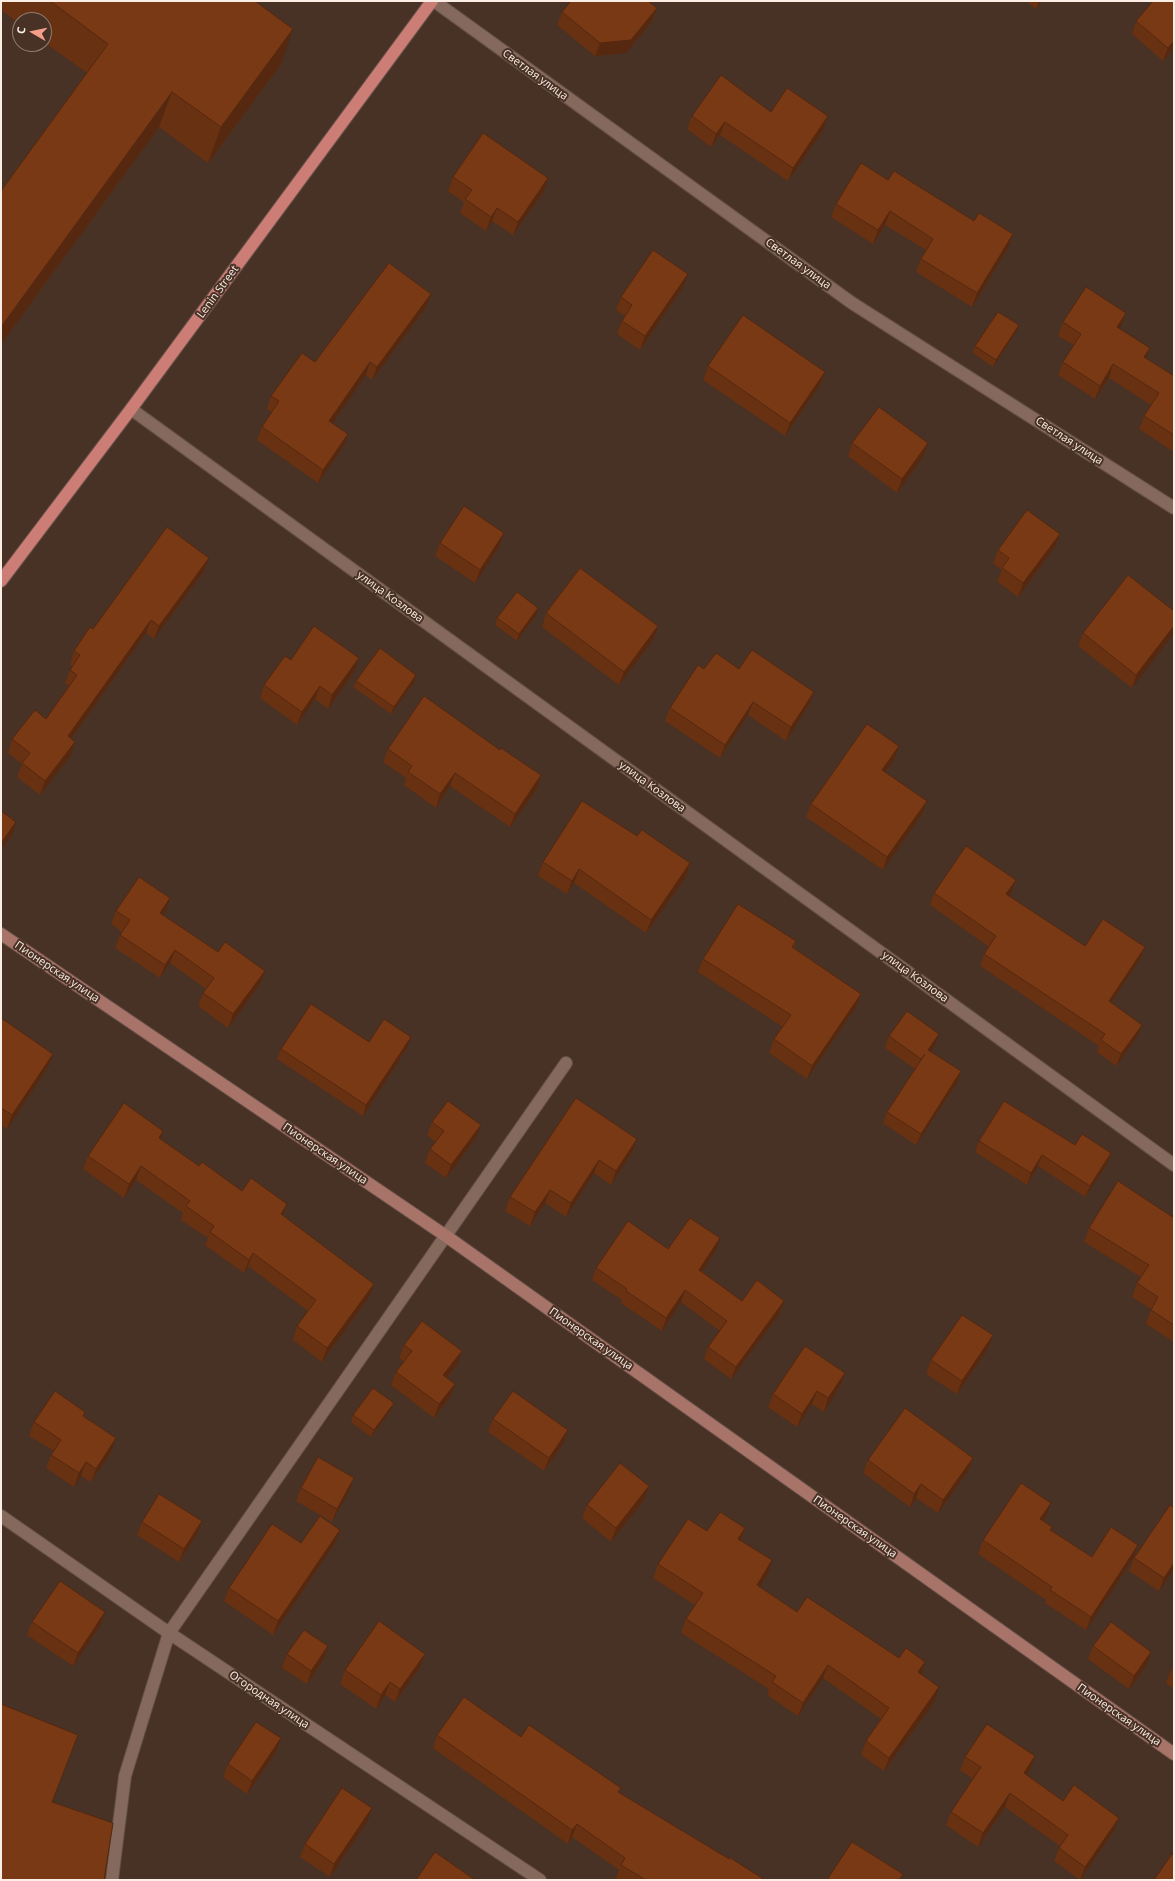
<!DOCTYPE html>
<meta charset="utf-8">
<style>
body{margin:0}
#map{position:relative;width:1175px;height:1881px;overflow:hidden;background:#483125;font-family:"Open Sans",sans-serif}
canvas{display:block}
.frame{position:absolute;inset:0;border:2px solid #fcede5;pointer-events:none}
.north{position:absolute;left:12px;top:12px;width:40px;height:40px;box-sizing:border-box;background:#483125;border:1px solid #907c72;border-radius:50%;rotate:279deg;font-size:11px;font-weight:700;line-height:16px;text-align:center;color:#fcede5}
.north::after{content:'';display:block;margin:auto;width:14px;height:18px;background:#f49e89;clip-path:polygon(50% 0,100% 100%,50% 72%,0 100%)}
</style>
<div id="map">
<canvas width="1175" height="1881"></canvas>
<div class="frame"></div>
<div class="north">С</div>
</div>
<script>
const c = document.querySelector('canvas').getContext('2d');
c.lineJoin = 'round';
function shape(rows) {
  const path = new Path2D();
  for (const r of rows) {
    path.moveTo(r[0], r[1]);
    for (let i = 2; i < r.length; i += 2) path.lineTo(r[i], r[i + 1]);
  }
  return path;
}
function stroke(path, color, width, dash) {
  c.strokeStyle = color;
  c.lineWidth = width;
  c.lineCap = dash ? 'butt' : 'round';
  c.setLineDash(dash || []);
  c.stroke(path);
}
function fillPath(path, color) {
  c.fillStyle = color;
  c.fill(path, 'evenodd');
}
function drawText(font, color, halo, rows, align = 'center') {
  c.font = font + ' "Open Sans",sans-serif';
  c.lineWidth = 4;
  c.setLineDash([]);
  c.textBaseline = 'middle';
  c.strokeStyle = halo;
  c.fillStyle = color;
  for (const [text, x, y, turn = 0] of rows) {
    c.save();
    c.translate(x, y);
    c.rotate((+turn || 0) * Math.PI / 180);
    c.textAlign = isNaN(turn) ? turn : align;
    if (halo) c.strokeText(text, 0, 0);
    c.fillText(text, 0, 0);
    c.restore();
  }
}
const street = shape([
 [434,1,852,303,1174,508],
 [131,409,1174,1165],
 [1,1516,169,1633,540,1880],
 [112,1880,125,1776,169,1633,566,1063]
]);
const secondary = shape([
 [1,934,446,1236,1174,1754]
]);
const primary = shape([
 [1,581,131,409,432,1]
]);
stroke(street, '#644f45', 14);
stroke(secondary, '#644f45', 14);
stroke(primary, '#644f45', 14);
stroke(street, '#84695c', 12);
stroke(secondary, '#a87369', 12);
stroke(primary, '#cb7d76', 12);
fillPath(shape([
 [1,1,255,1,281,64,208,163,159,127,1,344,1,191,87,73,44,42,44,20,20,20,20,24,1,10],
 [1025,1,1042,1,1036,9],
 [1174,1,1174,48,1163,61,1132,34,1136,21],
 [657,8,652,21,626,53,595,56,557,25,562,12],
 [771,112,828,116,823,130,788,181,720,135,711,147,687,129,692,116],
 [453,177,544,191,513,235,492,221,486,231,460,213,464,202,448,191],
 [888,180,1008,248,972,307,916,272,921,259,926,250,885,225,873,244,831,217,836,204],
 [683,287,640,350,617,334,622,321,625,316,616,310,621,297],
 [431,294,426,307,372,380,366,375,332,423,343,447,318,483,257,440,262,427,272,412,267,409,271,396,315,362],
 [1126,313,1119,328,1146,358,1174,376,1174,452,1139,429,1144,416,1151,405,1109,378,1095,399,1058,375,1063,362,1074,345,1058,336,1063,322],
 [1019,325,1016,332,993,367,973,353,975,346],
 [708,366,825,372,820,385,785,436,703,380],
 [852,443,928,443,923,457,897,493,848,456],
 [1060,534,1055,547,1018,597,997,581,1002,570,993,563,998,550],
 [440,543,499,547,475,583,435,556],
 [204,571,154,639,146,633,71,739,71,755,40,795,17,777,22,764,8,753,12,739,46,719,69,686,65,683,70,670,72,666,70,664,74,651,93,629],
 [1174,611,1132,688,1078,646,1083,633],
 [546,613,658,626,653,640,619,685,542,627],
 [536,615,517,641,495,625,497,618],
 [291,660,354,672,328,709,315,699,297,725,260,698,264,685],
 [704,669,739,669,809,705,786,741,748,715,720,758,665,721,670,708],
 [416,675,414,682,391,714,353,687,356,681],
 [899,746,894,760,885,772,927,801,922,814,883,870,806,817,811,804],
 [388,749,500,750,541,775,537,789,510,827,450,786,436,808,404,785,406,778,383,762],
 [637,836,690,863,686,877,646,933,574,883,567,894,538,876,543,862],
 [1016,880,1011,893,1009,896,1085,946,1145,947,1140,959,1111,1003,1137,1037,1116,1066,1097,1052,1099,1046,980,966,984,954,989,947,930,905,934,893],
 [170,898,166,911,163,915,260,984,228,1028,198,1006,203,993,206,989,170,963,160,978,115,948,120,935,122,932,111,924,116,911],
 [796,941,794,948,861,994,856,1007,807,1079,769,1053,774,1039,783,1027,698,972,703,959],
 [1,1018,48,1067,7,1129,1,1125],
 [889,1036,935,1045,930,1052,961,1071,957,1083,916,1145,883,1123,887,1112,915,1069,885,1048],
 [369,1042,407,1048,363,1116,277,1059,281,1049],
 [432,1122,476,1138,446,1178,425,1163,430,1149,436,1142,427,1135],
 [160,1139,199,1166,242,1191,287,1204,283,1216,369,1297,322,1362,293,1340,297,1326,308,1311,248,1266,244,1273,205,1245,208,1238,181,1220,183,1213,136,1180,124,1198,83,1169,88,1156],
 [637,1139,632,1152,611,1185,594,1173,566,1217,545,1203,530,1226,505,1211,510,1197],
 [979,1141,1075,1145,1111,1153,1107,1164,1085,1197,1038,1166,1027,1185,975,1152],
 [1174,1218,1174,1342,1146,1324,1151,1309,1132,1297,1137,1283,1141,1277,1084,1242,1089,1228],
 [668,1249,716,1250,702,1271,742,1301,784,1301,780,1313,731,1379,704,1359,708,1347,720,1331,681,1302,662,1331,621,1303,622,1300,592,1280,596,1268],
 [993,1335,988,1349,957,1394,926,1374,931,1360],
 [404,1345,457,1365,447,1378,455,1384,450,1397,434,1418,391,1385,396,1372,404,1362,399,1358],
 [840,1386,824,1412,812,1404,797,1427,768,1407,773,1394],
 [394,1403,391,1410,371,1437,351,1422,353,1415],
 [85,1412,84,1417,111,1452,91,1482,81,1476,74,1487,46,1468,51,1455,54,1451,29,1436,34,1422],
 [493,1419,563,1444,544,1471,488,1432],
 [973,1458,968,1471,938,1513,916,1498,910,1507,863,1473,868,1460],
 [649,1486,644,1500,611,1542,582,1518,587,1505],
 [301,1488,349,1491,332,1522,296,1501],
 [1174,1508,1174,1569,1159,1591,1129,1571,1134,1558],
 [1046,1516,1043,1520,1052,1527,1051,1530,1092,1557,1138,1545,1133,1559,1086,1630,1045,1603,1046,1600,978,1554,983,1540],
 [202,1521,197,1534,179,1562,137,1535,142,1522],
 [745,1528,741,1540,768,1574,759,1587,797,1612,921,1674,935,1701,884,1771,861,1755,866,1741,881,1719,823,1678,798,1716,767,1695,769,1689,681,1633,686,1619,695,1605,653,1578,658,1564,707,1531],
 [340,1530,335,1543,273,1635,224,1601,229,1588,301,1543],
 [32,1622,100,1626,73,1666,27,1635],
 [328,1646,323,1660,307,1684,282,1668,287,1654],
 [1093,1646,1151,1652,1147,1665,1129,1689,1088,1659],
 [425,1654,420,1667,395,1702,385,1695,376,1709,340,1684,345,1670],
 [1174,1666,1174,1689,1166,1683,1171,1670],
 [437,1735,521,1737,619,1793,765,1880,619,1880,616,1878,619,1870,572,1837,568,1844,433,1748],
 [281,1738,276,1752,247,1794,223,1777,228,1764],
 [1035,1756,1030,1770,1026,1775,1063,1801,1114,1831,1080,1880,1054,1861,1059,1848,1060,1846,1005,1807,978,1847,946,1825,951,1812,973,1779,960,1770,965,1757],
 [367,1822,330,1877,300,1857,305,1844]
]), '#683112');
fillPath(shape([
 [1039,1,1042,1,1036,9],
 [657,8,652,21,626,53,595,56,600,43],
 [293,29,281,64,208,163,221,127],
 [1174,41,1174,48,1163,61,1168,48],
 [172,92,159,127,1,344,1,327],
 [828,116,823,130,788,181,793,168],
 [725,122,720,135,711,147,716,134],
 [548,178,544,191,513,235,518,222],
 [497,208,492,221,486,231,491,217],
 [890,211,885,225,873,244,878,230],
 [1013,234,1008,248,972,307,977,293],
 [688,274,683,287,640,350,645,336],
 [431,294,426,307,372,380,377,367],
 [1126,313,1121,326,1112,340,1117,327],
 [1019,325,1016,332,993,367,996,360],
 [1150,348,1145,361,1144,357],
 [370,362,366,375,325,434,329,421],
 [1113,364,1109,378,1095,399,1100,386],
 [825,372,820,385,785,436,790,423],
 [348,434,343,447,318,483,323,470],
 [928,443,923,457,897,493,902,479],
 [504,533,499,547,475,583,480,570],
 [1060,534,1055,547,1018,597,1023,583],
 [209,558,204,571,154,639,159,626],
 [538,608,536,615,517,641,519,634],
 [151,620,146,633,63,750,68,736],
 [658,626,653,640,619,685,624,672],
 [1174,626,1174,633,1132,688,1136,675],
 [359,658,354,672,328,709,332,695],
 [416,675,414,682,391,714,394,707],
 [320,686,315,699,297,725,302,712],
 [814,692,809,705,786,741,791,727],
 [753,702,748,715,720,758,725,745],
 [75,742,71,755,40,795,45,781],
 [899,746,894,760,877,783,882,770],
 [455,773,450,786,436,808,440,794],
 [541,775,537,789,510,827,515,814],
 [927,801,922,814,883,870,887,857],
 [16,822,12,835,1,849,1,843],
 [690,863,686,877,646,933,651,920],
 [579,869,574,883,567,894,572,881],
 [1016,880,1011,893,1001,906,1006,894],
 [170,898,166,911,155,926,160,913],
 [1145,947,1140,959,1104,1013,1109,1001],
 [175,950,170,963,160,978,165,965],
 [265,971,260,984,228,1028,233,1014],
 [861,994,856,1007,807,1079,812,1066],
 [1142,1025,1137,1037,1116,1066,1121,1054],
 [939,1034,935,1045,924,1061,928,1050],
 [411,1037,407,1048,363,1116,366,1105],
 [53,1054,48,1067,7,1129,12,1115],
 [961,1071,957,1083,916,1145,921,1134],
 [481,1125,476,1138,446,1178,451,1165],
 [163,1131,159,1144,159,1138],
 [637,1139,632,1152,611,1185,616,1171],
 [1111,1153,1107,1164,1085,1197,1090,1186],
 [1042,1155,1038,1166,1027,1185,1031,1173],
 [599,1160,594,1173,566,1217,571,1203],
 [141,1166,136,1180,124,1198,129,1184],
 [550,1190,545,1203,530,1226,535,1212],
 [287,1204,282,1218,281,1214],
 [720,1238,716,1250,695,1282,699,1270],
 [253,1253,248,1266,244,1273,249,1260],
 [374,1284,369,1297,322,1362,327,1348],
 [685,1290,681,1302,662,1331,666,1318],
 [784,1301,780,1313,731,1379,736,1367],
 [993,1335,988,1349,957,1394,962,1381],
 [462,1351,457,1365,438,1388,443,1375],
 [845,1373,840,1386,824,1412,828,1398],
 [455,1384,450,1397,434,1418,439,1404],
 [817,1391,812,1404,797,1427,802,1414],
 [394,1403,391,1410,371,1437,374,1430],
 [568,1430,563,1444,544,1471,549,1458],
 [116,1438,111,1452,91,1482,96,1469],
 [973,1458,968,1471,938,1513,943,1500],
 [86,1462,81,1476,74,1487,79,1473],
 [354,1478,349,1491,332,1522,337,1509],
 [921,1484,916,1498,910,1507,914,1494],
 [649,1486,644,1500,611,1542,616,1528],
 [1051,1503,1046,1516,1036,1532,1040,1519],
 [202,1521,197,1534,179,1562,184,1549],
 [745,1528,740,1541,738,1539],
 [340,1530,335,1543,273,1635,278,1621],
 [1138,1545,1133,1559,1086,1630,1091,1617],
 [772,1560,768,1574,752,1598,757,1585],
 [1174,1563,1174,1569,1159,1591,1164,1578],
 [105,1612,100,1626,73,1666,78,1653],
 [328,1646,323,1660,307,1684,311,1671],
 [1151,1652,1147,1665,1129,1689,1134,1676],
 [425,1654,420,1667,395,1702,400,1689],
 [925,1662,921,1675,918,1672],
 [828,1665,823,1678,798,1716,803,1703],
 [390,1682,385,1695,376,1709,381,1695],
 [939,1687,935,1701,884,1771,889,1758],
 [281,1738,276,1752,247,1794,252,1781],
 [1035,1756,1030,1770,1019,1786,1024,1773],
 [1010,1793,1005,1807,978,1847,983,1833],
 [372,1808,367,1822,330,1877,334,1864],
 [1119,1818,1114,1831,1080,1880,1085,1867],
 [577,1824,572,1837,568,1844,572,1830]
]), '#55280f');
const building = shape([
 [50,1,255,1,293,29,221,127,172,92,1,327,1,191,108,44,50,1],
 [571,1,648,1,657,8,631,40,600,43,562,12,571,1],
 [1153,1,1174,1,1174,41,1168,48,1136,21,1153,1],
 [721,75,771,112,787,88,828,116,793,168,725,122,716,134,692,116,721,75],
 [483,133,548,178,518,222,497,208,491,217,465,199,472,190,453,177,483,133],
 [861,163,888,180,894,171,974,221,979,213,1013,234,977,293,921,259,933,239,890,211,878,230,836,204,861,163],
 [653,250,688,274,645,336,622,321,632,305,621,297,653,250],
 [389,263,431,294,377,367,370,362,329,421,348,434,323,470,262,427,279,401,271,396,302,353,315,362,389,263],
 [1086,287,1126,313,1117,327,1150,348,1144,357,1174,376,1174,435,1144,416,1159,393,1113,364,1100,386,1063,362,1081,334,1063,322,1086,287],
 [998,312,1019,325,996,360,975,346,998,312],
 [743,315,825,372,790,423,708,366,743,315],
 [879,407,928,443,902,479,852,443,879,407],
 [464,506,504,533,480,570,440,543,464,506],
 [1027,510,1060,534,1023,583,1002,568,1009,558,998,550,1027,510],
 [167,527,209,558,159,626,151,620,68,736,75,742,45,781,22,763,30,753,12,739,35,710,46,719,77,675,70,670,80,655,74,651,90,627,93,629,167,527],
 [580,568,658,626,624,672,546,613,580,568],
 [1128,575,1174,611,1174,626,1136,675,1083,633,1128,575],
 [517,592,538,608,519,634,497,618,517,592],
 [314,626,359,658,332,695,320,686,302,712,264,685,285,656,291,660,314,626],
 [380,648,416,675,394,707,356,681,380,648],
 [752,650,814,692,791,727,753,702,725,745,670,708,698,665,704,669,716,653,739,669,752,650],
 [424,696,500,750,501,748,541,775,515,814,455,773,440,794,408,772,412,766,388,749,424,696],
 [867,724,899,746,882,770,927,801,887,857,811,804,867,724],
 [582,801,637,836,642,830,690,863,651,920,579,869,572,881,543,862,582,801],
 [1,811,16,822,1,843,1,811],
 [966,846,1016,880,1006,894,1085,946,1103,919,1145,947,1109,1001,1142,1025,1121,1054,1101,1040,1105,1034,984,954,996,936,934,893,966,846],
 [139,877,170,898,160,913,218,952,225,942,265,971,233,1014,203,993,214,978,175,950,165,965,120,935,130,920,116,911,139,877],
 [738,904,796,941,792,947,861,994,812,1066,774,1039,791,1015,703,959,738,904],
 [311,1004,369,1042,384,1019,411,1037,366,1105,281,1049,311,1004],
 [907,1011,939,1034,928,1050,961,1071,921,1134,887,1112,925,1054,921,1059,889,1036,907,1011],
 [1,1018,53,1054,12,1115,1,1108,1,1018],
 [576,1098,637,1139,616,1171,599,1160,571,1203,550,1190,535,1212,510,1197,576,1098],
 [448,1101,481,1125,451,1165,430,1149,444,1131,432,1122,448,1101],
 [1004,1101,1075,1145,1082,1134,1111,1153,1090,1186,1042,1155,1031,1173,979,1141,1004,1101],
 [124,1103,163,1131,159,1138,199,1166,202,1162,242,1191,251,1178,287,1204,281,1214,374,1284,327,1348,297,1326,316,1300,253,1253,249,1260,210,1232,214,1226,186,1206,190,1201,141,1166,129,1184,88,1156,124,1103],
 [1118,1181,1174,1218,1174,1325,1151,1310,1158,1297,1137,1283,1149,1265,1089,1228,1118,1181],
 [690,1218,720,1238,699,1270,742,1301,757,1280,784,1301,736,1367,708,1347,727,1321,685,1290,666,1318,626,1291,627,1289,596,1268,628,1221,668,1249,690,1218],
 [962,1315,993,1335,962,1381,931,1360,962,1315],
 [422,1321,462,1351,443,1375,455,1384,439,1404,396,1372,412,1351,404,1345,422,1321],
 [805,1346,845,1373,828,1398,817,1391,802,1414,773,1394,805,1346],
 [373,1388,394,1403,374,1430,353,1415,373,1388],
 [55,1391,85,1412,83,1416,116,1438,96,1469,86,1462,79,1473,51,1455,61,1440,34,1422,55,1391],
 [513,1391,568,1430,549,1458,493,1419,513,1391],
 [905,1408,973,1458,943,1500,921,1484,914,1494,868,1460,905,1408],
 [318,1457,354,1478,337,1509,301,1488,318,1457],
 [620,1463,649,1486,616,1528,587,1505,620,1463],
 [1021,1483,1051,1503,1040,1519,1052,1527,1050,1530,1092,1557,1111,1527,1138,1545,1091,1617,1050,1590,1052,1587,983,1540,1021,1483],
 [159,1494,202,1521,184,1549,142,1522,159,1494],
 [1170,1505,1174,1508,1174,1563,1164,1578,1134,1558,1170,1505],
 [720,1512,745,1528,738,1539,772,1560,757,1585,797,1612,807,1597,899,1658,906,1648,925,1662,918,1672,939,1687,889,1758,866,1741,889,1708,828,1665,803,1703,772,1682,776,1676,686,1619,703,1593,658,1564,688,1519,707,1531,720,1512],
 [320,1516,340,1530,278,1621,229,1588,272,1524,301,1543,320,1516],
 [60,1581,105,1612,78,1653,32,1622,60,1581],
 [379,1621,425,1654,400,1689,390,1682,381,1695,345,1670,379,1621],
 [1111,1622,1151,1652,1134,1676,1093,1646,1111,1622],
 [304,1630,328,1646,311,1671,287,1654,304,1630],
 [1174,1666,1174,1672,1171,1670,1174,1666],
 [464,1697,521,1737,529,1725,621,1788,618,1792,729,1859,729,1857,765,1880,646,1880,621,1865,625,1858,577,1824,572,1830,437,1735,464,1697],
 [1,1704,78,1735,52,1802,113,1823,104,1880,1,1880,1,1704],
 [256,1722,281,1738,252,1781,228,1764,256,1722],
 [987,1724,1035,1756,1024,1773,1063,1801,1074,1785,1119,1818,1085,1867,1059,1848,1068,1835,1010,1793,983,1833,951,1812,981,1767,965,1757,987,1724],
 [342,1788,372,1808,334,1864,305,1844,342,1788],
 [852,1842,903,1874,899,1880,827,1880,852,1842],
 [435,1852,475,1880,416,1880,435,1852],
 [1172,1854,1174,1856,1174,1880,1154,1880,1172,1854]
]);
fillPath(building, '#793915');
stroke(building, '#55280f', 1);
drawText('11px', '#fcede5', '#483125', [
 ["Светлая улица",535,75,36],
 ["Светлая улица",798,264,36],
 ["Lenin Street",218,292,-54],
 ["Светлая улица",1069,441,33],
 ["улица Козлова",390,597,36],
 ["улица Козлова",652,787,36],
 ["Пионерская улица",57,972,34],
 ["улица Козлова",915,977,36],
 ["Пионерская улица",325,1154,34],
 ["Пионерская улица",591,1339,35],
 ["Пионерская улица",855,1527,35],
 ["Огородная улица",269,1700,34],
 ["Пионерская улица",1119,1715,35]
]);
</script>
